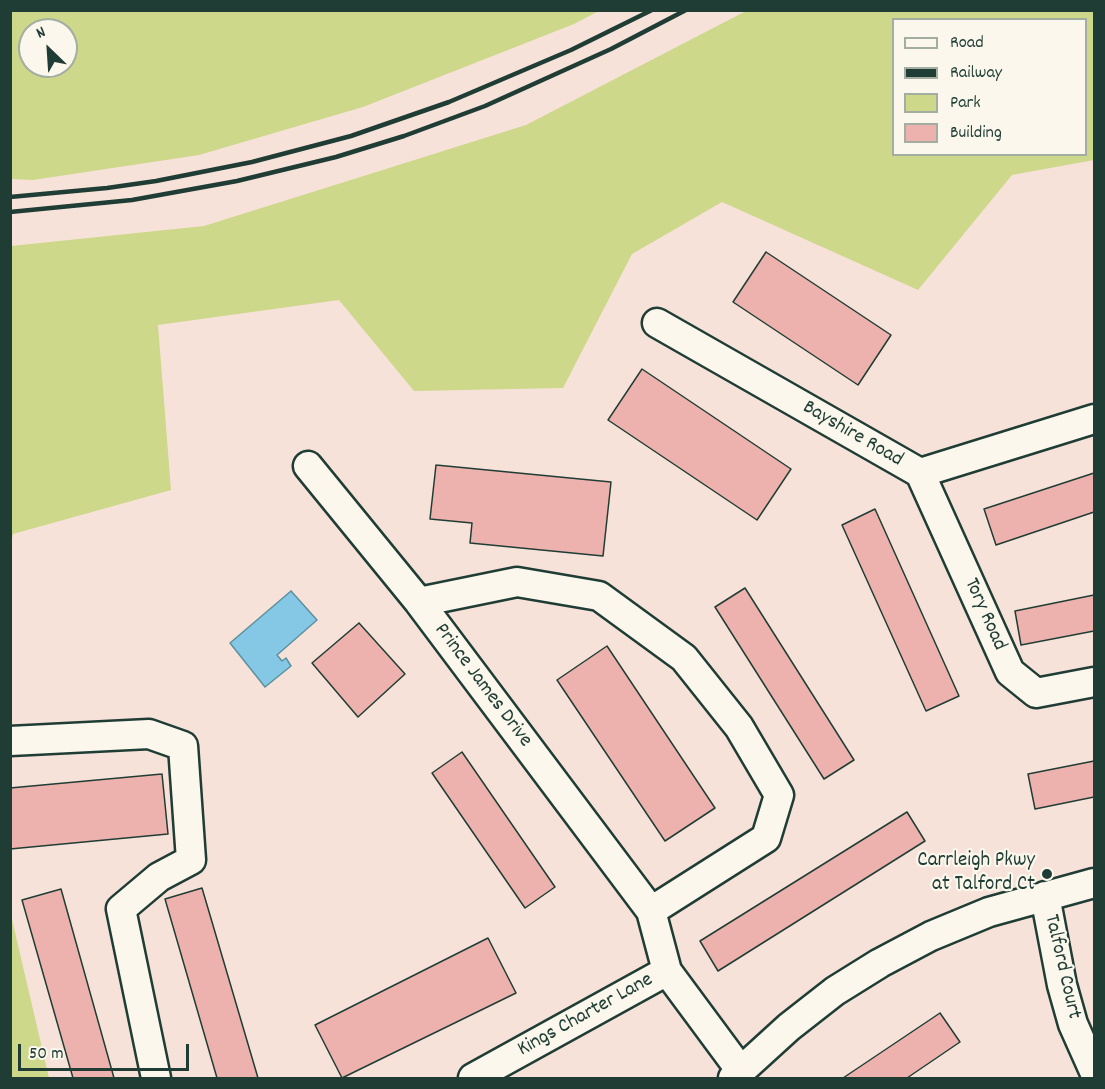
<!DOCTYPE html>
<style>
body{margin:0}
#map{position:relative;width:1105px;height:1089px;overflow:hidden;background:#f7e2d9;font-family:Dekko,sans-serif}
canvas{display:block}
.frame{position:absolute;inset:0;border:12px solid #1f3d34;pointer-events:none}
.legend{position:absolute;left:892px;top:18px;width:195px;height:138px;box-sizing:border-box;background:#fbf7ec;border:2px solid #a3ada2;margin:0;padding:8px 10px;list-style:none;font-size:18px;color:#1f3d34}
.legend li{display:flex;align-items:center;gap:12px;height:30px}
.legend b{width:30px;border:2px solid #a3ada2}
.north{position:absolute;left:18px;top:18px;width:60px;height:60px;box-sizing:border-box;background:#fbf7ec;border:2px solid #a3ada2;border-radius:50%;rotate:335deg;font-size:16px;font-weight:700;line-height:24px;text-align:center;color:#1f3d34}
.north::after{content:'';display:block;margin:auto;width:21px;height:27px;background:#1f3d34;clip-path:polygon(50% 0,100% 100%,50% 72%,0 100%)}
.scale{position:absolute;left:18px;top:1044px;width:171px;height:27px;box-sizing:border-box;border:3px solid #1f3d34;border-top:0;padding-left:8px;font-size:18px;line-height:21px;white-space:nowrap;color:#1f3d34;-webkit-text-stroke:4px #fbf7ec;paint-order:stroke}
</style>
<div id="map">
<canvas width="1105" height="1089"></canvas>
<div class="frame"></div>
<ul class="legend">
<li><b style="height:8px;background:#fbf7ec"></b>Road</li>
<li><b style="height:8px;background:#1f3d34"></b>Railway</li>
<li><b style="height:16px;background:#cdd88b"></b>Park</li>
<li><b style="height:16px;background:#eeb2ae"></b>Building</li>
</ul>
<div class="north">N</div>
<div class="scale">50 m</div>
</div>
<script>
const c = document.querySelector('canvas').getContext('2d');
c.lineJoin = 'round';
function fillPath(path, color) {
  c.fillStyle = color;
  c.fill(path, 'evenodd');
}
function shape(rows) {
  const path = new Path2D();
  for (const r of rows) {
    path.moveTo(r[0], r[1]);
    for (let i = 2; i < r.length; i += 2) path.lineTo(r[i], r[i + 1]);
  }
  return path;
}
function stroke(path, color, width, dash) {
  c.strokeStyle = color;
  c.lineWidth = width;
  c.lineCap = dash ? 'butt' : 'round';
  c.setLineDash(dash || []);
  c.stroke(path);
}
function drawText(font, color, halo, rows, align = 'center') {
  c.font = font + ' Dekko,sans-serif';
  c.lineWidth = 4.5;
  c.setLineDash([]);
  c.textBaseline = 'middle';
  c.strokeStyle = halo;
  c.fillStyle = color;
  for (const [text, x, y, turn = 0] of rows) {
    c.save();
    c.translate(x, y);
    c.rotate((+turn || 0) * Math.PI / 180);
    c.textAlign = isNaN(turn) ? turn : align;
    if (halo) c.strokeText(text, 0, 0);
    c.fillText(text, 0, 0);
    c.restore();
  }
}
fillPath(shape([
 [10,11,11,10,599,11,574,24,363,107,199,155,33,180,11,179],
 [30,30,66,30,66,66,30,66],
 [746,11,1094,11,1094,160,1012,175,918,290,722,202,632,254,563,388,414,391,339,300,158,325,171,490,13,534,11,543,11,246,204,226,526,125],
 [894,20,1086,20,1086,154,894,154],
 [10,915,11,915,49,1078,11,1078]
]), '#cdd88b');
const water = shape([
 [291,591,317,620,277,655,282,661,286,658,291,666,265,687,230,643,291,591]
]);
fillPath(water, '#84c8e5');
stroke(water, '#5c909e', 1.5);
const building = shape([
 [766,252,891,335,858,385,733,302,766,252],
 [642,369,791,469,757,520,608,420,642,369],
 [436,465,611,482,603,556,470,543,472,523,430,519,436,465],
 [1094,473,1094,512,996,545,984,509,1094,473],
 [875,509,959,696,926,711,842,525,875,509],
 [745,588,854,760,824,779,715,607,745,588],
 [1094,595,1094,631,1021,645,1015,611,1094,595],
 [359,623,405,674,358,717,312,663,359,623],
 [607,646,715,808,665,841,557,680,607,646],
 [462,752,555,887,525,908,432,773,462,752],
 [1094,761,1094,797,1035,809,1028,774,1094,761],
 [162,774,168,834,10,849,10,788,162,774],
 [907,812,925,841,718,971,700,941,907,812],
 [202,888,258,1078,217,1078,165,899,202,888],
 [61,889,114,1078,73,1078,22,900,61,889],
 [488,938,516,993,342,1078,315,1025,488,938],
 [940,1013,960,1042,907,1078,843,1078,940,1013]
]);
fillPath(building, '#eeb2ae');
stroke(building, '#1f3d34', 1.5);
const minor = shape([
 [657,323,920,473,1094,419],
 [308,466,419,602,651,911,667,971,741,1071],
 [920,473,1010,672,1036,693,1094,682],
 [419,602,517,582,599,596,684,658,739,727,779,795,766,838,651,911],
 [10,741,149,734,183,746,191,860,159,877,121,909,156,1078],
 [1045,896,1062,985,1073,1024,1094,1071],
 [473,1078,667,971],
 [733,1078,789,1027,835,991,880,963,931,936,989,912,1094,883]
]);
stroke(minor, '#1f3d34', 33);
stroke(minor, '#fbf7ec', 28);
stroke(shape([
 [10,197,107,188,156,181,252,162,351,136,449,102,571,50,652,10],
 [10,212,132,200,237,181,336,157,404,136,485,106,611,49,686,10]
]), '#1f3d34', 4.5);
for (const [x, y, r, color] of [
 [1047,874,6,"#1f3d34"]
]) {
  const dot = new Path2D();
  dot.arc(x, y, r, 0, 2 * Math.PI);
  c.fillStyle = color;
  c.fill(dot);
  stroke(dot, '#fbf7ec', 2);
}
drawText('21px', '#1f3d34', '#fbf7ec', [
 ["Bayshire Road",852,435,30],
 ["Tory Road",984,615,66],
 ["Prince James Drive",482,686,53],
 ["Talford Court",1061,967,77],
 ["Kings Charter Lane",586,1016,-29]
]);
drawText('21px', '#1f3d34', '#fbf7ec', [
 ["Carrleigh Pkwy",1035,862],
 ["at Talford Ct",1035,886]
], 'right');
</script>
